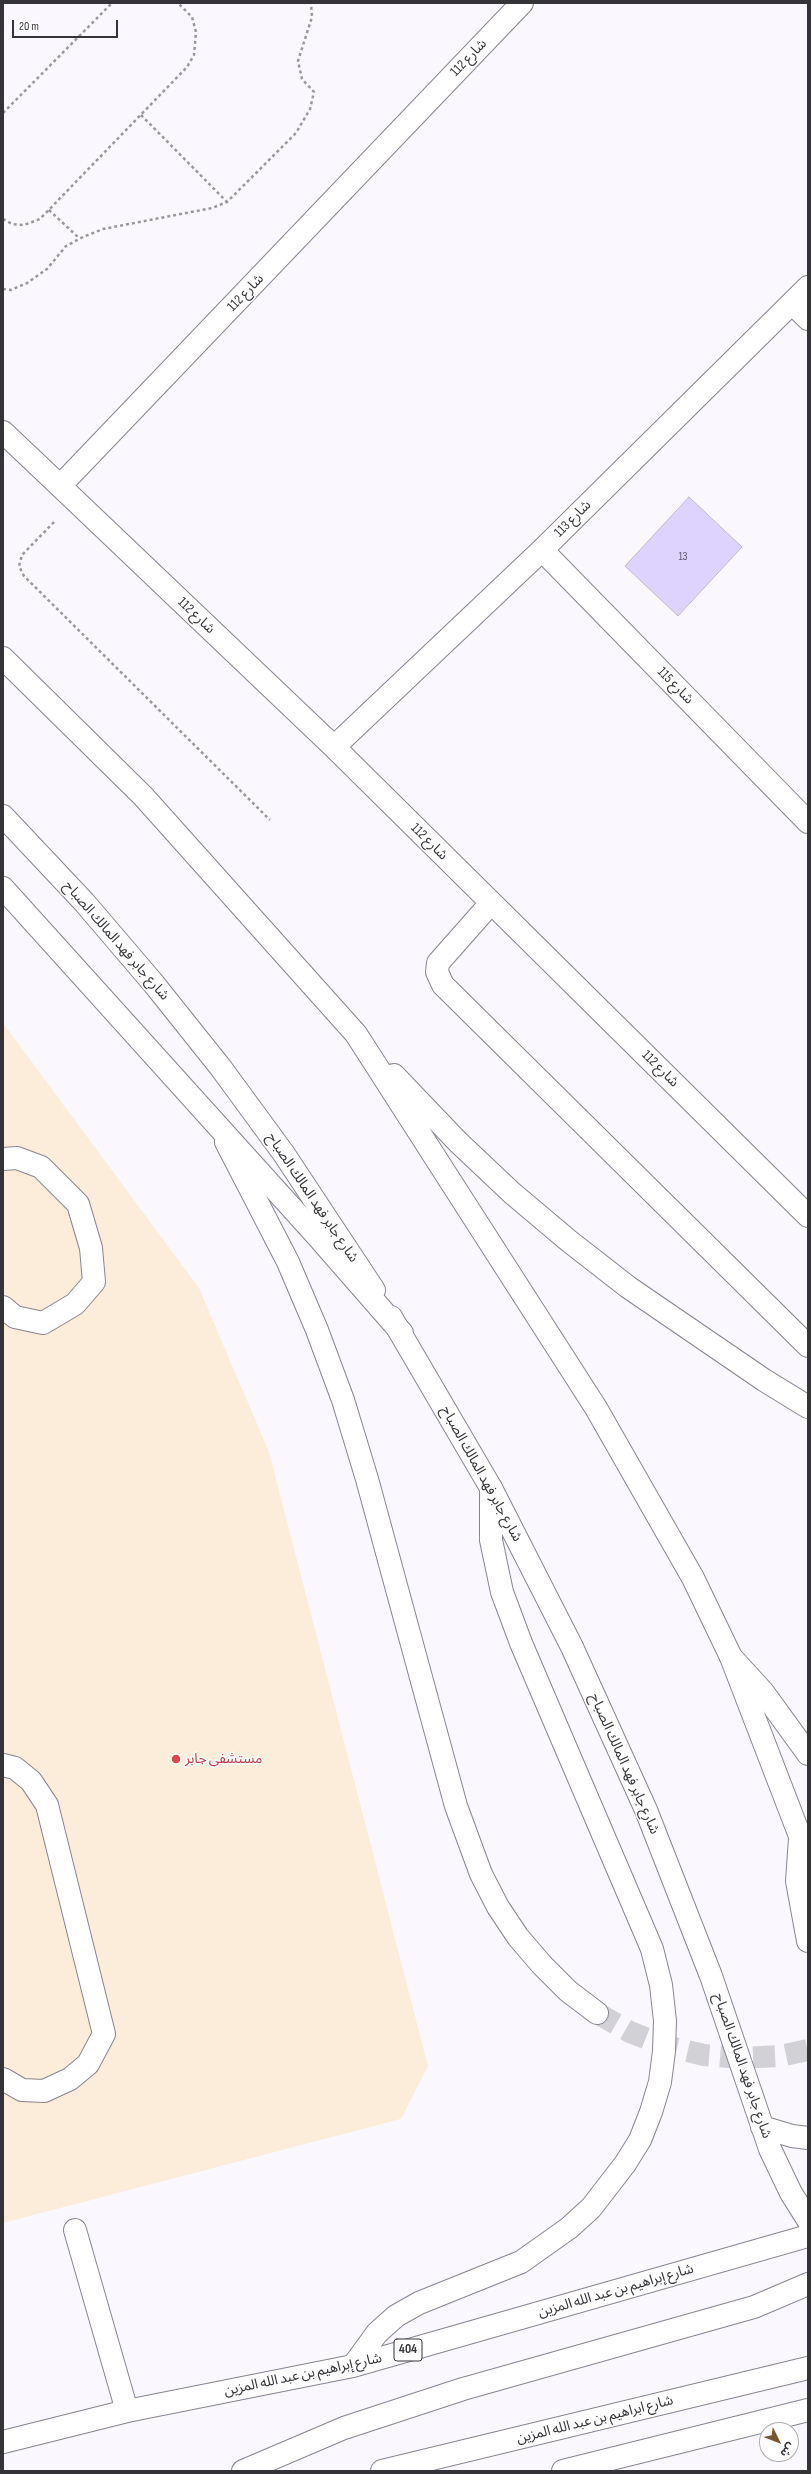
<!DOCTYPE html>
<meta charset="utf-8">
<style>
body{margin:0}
#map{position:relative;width:811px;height:2474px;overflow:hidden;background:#faf8fe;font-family:"Sofia Sans Condensed","Noto Sans Arabic",sans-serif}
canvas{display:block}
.frame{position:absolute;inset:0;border:4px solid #343338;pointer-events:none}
.north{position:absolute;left:759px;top:2422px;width:40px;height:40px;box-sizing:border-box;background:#fff;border:1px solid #aeadaf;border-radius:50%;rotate:133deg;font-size:11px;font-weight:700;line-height:16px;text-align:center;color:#343338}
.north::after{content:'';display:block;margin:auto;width:14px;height:18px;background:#7a582f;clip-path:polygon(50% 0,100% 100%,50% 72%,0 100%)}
.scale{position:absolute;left:12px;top:20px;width:106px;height:18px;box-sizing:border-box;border:2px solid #343338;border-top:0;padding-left:5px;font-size:12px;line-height:14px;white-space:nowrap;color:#343338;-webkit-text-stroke:3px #fff;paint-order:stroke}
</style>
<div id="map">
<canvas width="811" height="2474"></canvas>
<div class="frame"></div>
<div class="north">ش</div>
<div class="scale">20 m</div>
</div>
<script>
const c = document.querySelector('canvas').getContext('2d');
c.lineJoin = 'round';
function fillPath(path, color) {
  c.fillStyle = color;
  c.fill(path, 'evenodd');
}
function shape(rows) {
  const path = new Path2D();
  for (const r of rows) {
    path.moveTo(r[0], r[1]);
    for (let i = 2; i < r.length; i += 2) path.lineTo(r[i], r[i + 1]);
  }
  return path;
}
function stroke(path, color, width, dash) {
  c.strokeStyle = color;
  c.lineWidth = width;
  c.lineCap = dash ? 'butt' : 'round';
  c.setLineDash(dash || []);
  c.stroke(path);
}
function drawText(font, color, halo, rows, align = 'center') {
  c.font = font + ' "Sofia Sans Condensed","Noto Sans Arabic",sans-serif';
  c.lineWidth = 3;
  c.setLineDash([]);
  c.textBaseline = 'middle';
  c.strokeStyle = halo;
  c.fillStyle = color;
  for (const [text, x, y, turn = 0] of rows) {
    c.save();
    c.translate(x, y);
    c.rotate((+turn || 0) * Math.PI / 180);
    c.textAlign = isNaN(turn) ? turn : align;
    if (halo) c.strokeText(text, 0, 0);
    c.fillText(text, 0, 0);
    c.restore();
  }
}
fillPath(shape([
 [3,1023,199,1288,269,1452,428,2066,401,2119,3,2223]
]), '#fcedda');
const building = shape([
 [689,497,742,547,678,616,625,566,689,497]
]);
fillPath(building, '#ded2ff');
stroke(building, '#bebbc8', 1);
stroke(shape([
 [597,2013,630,2032,666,2046,704,2055,741,2058,780,2056,808,2050]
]), '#d2d1d6', 22, [22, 11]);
const minor = shape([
 [522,3,60,486,334,747,808,1216],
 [792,303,808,319],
 [3,432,60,486],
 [542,550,808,822],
 [3,658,143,796,356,1034,596,1408,693,1578,731,1657,808,1857],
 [334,747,542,550,808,287],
 [3,816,84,902,154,984,221,1068,284,1154,374,1290],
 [491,903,438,963,437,972,443,985,808,1346],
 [394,1075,458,1142,512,1193,569,1241,628,1287,764,1380,808,1407],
 [226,1142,288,1262,317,1330,343,1400,367,1479,456,1806,481,1874,498,1907,518,1937,542,1965,568,1991,597,2013],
 [3,1159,17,1158,41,1167,78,1204,91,1248,94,1282,75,1304,43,1323,15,1317,3,1307],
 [391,1317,491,1488,572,1647,646,1810,711,1976,770,2149,791,2193,808,2220],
 [3,1765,15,1768,31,1781,47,1805,104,2034,88,2064,70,2079,44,2091,22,2090,3,2079],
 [800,1838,797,1881,808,1941],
 [762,2127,792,2136,808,2138],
 [75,2230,127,2411]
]);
const major = shape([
 [731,1657,763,1692,808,1754],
 [353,2366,377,2333,396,2316,419,2303,521,2262,569,2228,591,2208,625,2164,640,2140,651,2112,660,2082,664,2051,665,2021,661,1985,652,1949,521,1643,502,1592,491,1540,491,1488],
 [3,2442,127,2411,353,2366,808,2236],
 [243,2471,344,2428,463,2389,754,2307,808,2284],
 [382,2471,808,2368],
 [563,2471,808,2410]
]);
const highway = shape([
 [3,888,318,1237,402,1333]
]);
stroke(minor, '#878491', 24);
stroke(major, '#878491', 24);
stroke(highway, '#878491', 24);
stroke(shape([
 [3,113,112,3],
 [141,115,227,202],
 [49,210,79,238],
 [3,219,12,224,24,225,40,219,187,67,194,55,196,32,192,17,178,3],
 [3,289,11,290,27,283,47,269,66,246,83,237,103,229,212,208,227,202,296,133,310,109,314,92,302,79,298,61,312,17,311,3],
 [54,522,22,555,19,566,24,576,270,820]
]), '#99979d', 2.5, [3, 3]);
stroke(minor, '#fff', 22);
stroke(major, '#fff', 22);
stroke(highway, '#fff', 22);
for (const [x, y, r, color] of [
 [176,1759,5,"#e0444e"]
]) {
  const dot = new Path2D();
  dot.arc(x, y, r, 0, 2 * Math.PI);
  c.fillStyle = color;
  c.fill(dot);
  stroke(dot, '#fff', 1.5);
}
drawText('12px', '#5e5b6a', null, [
 ["13",683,557]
]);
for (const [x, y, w] of [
 [408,2350,28]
]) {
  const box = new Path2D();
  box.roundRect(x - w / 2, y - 11, w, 22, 3);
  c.fillStyle = '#fff';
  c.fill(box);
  stroke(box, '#343338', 1);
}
drawText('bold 13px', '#343338', null, [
 ["404",408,2350]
]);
drawText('14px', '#343338', '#fff', [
 ["شارع 112",469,58,-46],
 ["شارع 112",246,293,-46],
 ["شارع 113",573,519,-45],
 ["شارع 112",196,616,44],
 ["شارع 115",675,686,46],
 ["شارع 112",429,842,45],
 ["شارع جابر فهد المالك الصباح",116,941,49],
 ["شارع 112",660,1069,45],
 ["شارع جابر فهد المالك الصباح",312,1198,56],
 ["شارع جابر فهد المالك الصباح",481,1474,61],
 ["شارع جابر فهد المالك الصباح",624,1764,66],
 ["شارع جابر فهد المالك الصباح",742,2066,71],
 ["شارع إبراهيم بن عبد الله المزين",616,2291,-16],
 ["شارع إبراهيم بن عبد الله المزين",303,2375,-12],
 ["شارع ابراهيم بن عبد الله المزين",595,2420,-14]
]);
drawText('14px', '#be3a42', '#fff', [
 ["مستشفى جابر",185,1759]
], 'left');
</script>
